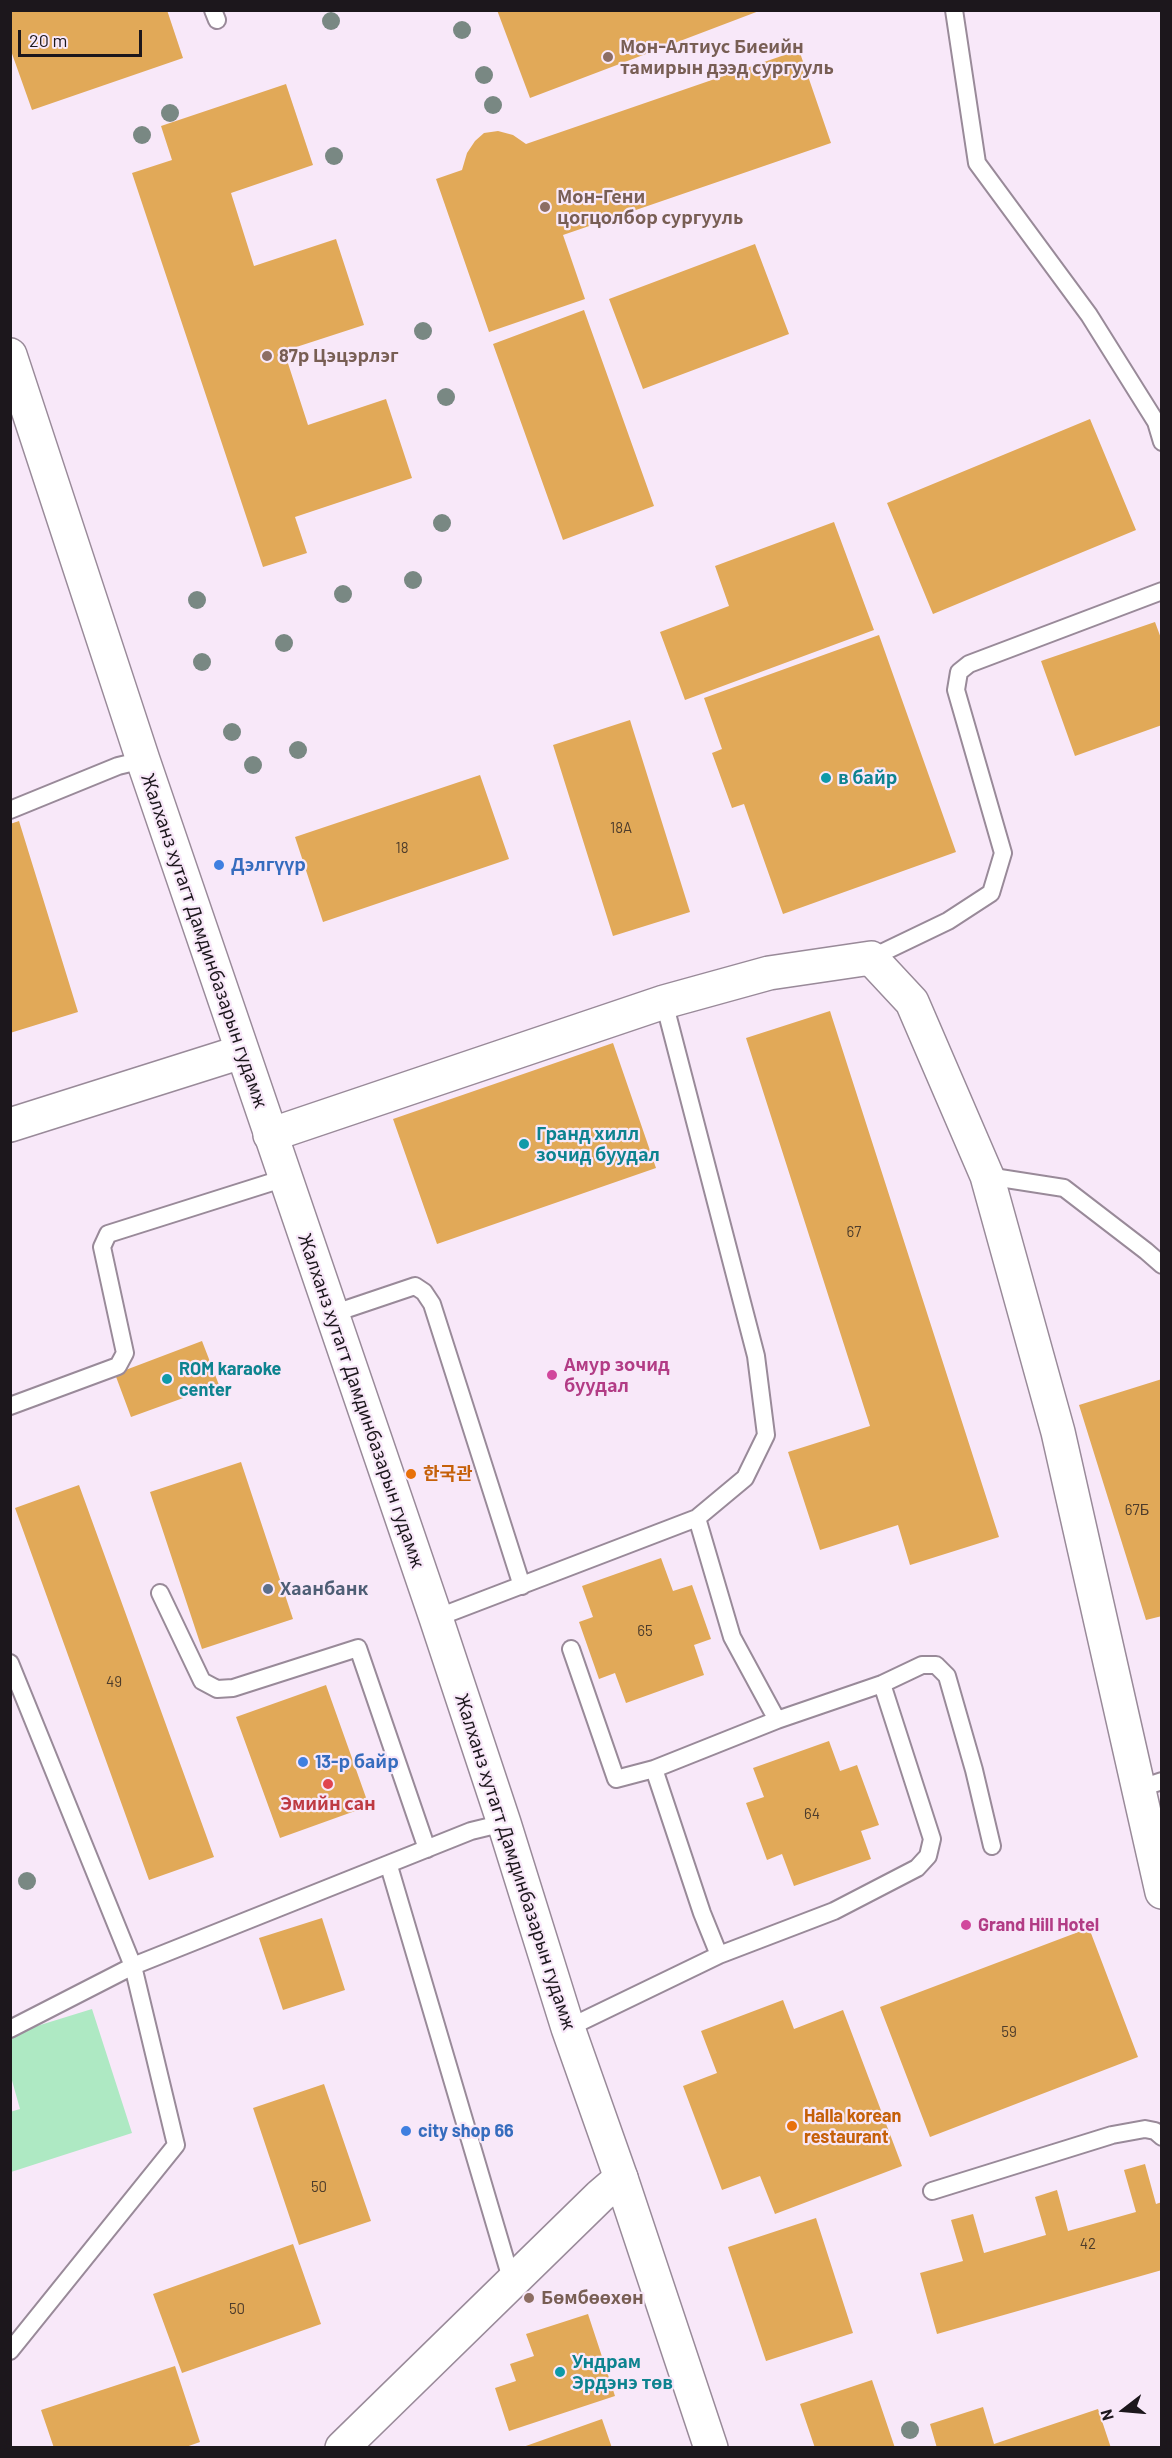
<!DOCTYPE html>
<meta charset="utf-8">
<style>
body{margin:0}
#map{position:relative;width:1172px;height:2458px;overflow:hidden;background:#f8e8f9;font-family:Barlow,sans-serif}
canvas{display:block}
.frame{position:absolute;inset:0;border:12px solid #1c171c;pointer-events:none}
.north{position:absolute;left:1094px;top:2380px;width:60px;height:60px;-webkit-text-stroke:4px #f8e8f9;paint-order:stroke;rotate:254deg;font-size:16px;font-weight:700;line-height:24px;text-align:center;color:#1c171c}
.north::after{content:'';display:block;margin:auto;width:21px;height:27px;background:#1c171c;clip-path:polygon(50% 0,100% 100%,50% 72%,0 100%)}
.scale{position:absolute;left:18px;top:30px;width:124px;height:27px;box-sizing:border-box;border:3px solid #1c171c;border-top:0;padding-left:8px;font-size:18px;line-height:21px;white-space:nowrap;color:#1c171c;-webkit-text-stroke:4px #f8e8f9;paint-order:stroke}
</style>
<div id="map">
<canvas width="1172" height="2458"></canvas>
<div class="frame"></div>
<div class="north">N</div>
<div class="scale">20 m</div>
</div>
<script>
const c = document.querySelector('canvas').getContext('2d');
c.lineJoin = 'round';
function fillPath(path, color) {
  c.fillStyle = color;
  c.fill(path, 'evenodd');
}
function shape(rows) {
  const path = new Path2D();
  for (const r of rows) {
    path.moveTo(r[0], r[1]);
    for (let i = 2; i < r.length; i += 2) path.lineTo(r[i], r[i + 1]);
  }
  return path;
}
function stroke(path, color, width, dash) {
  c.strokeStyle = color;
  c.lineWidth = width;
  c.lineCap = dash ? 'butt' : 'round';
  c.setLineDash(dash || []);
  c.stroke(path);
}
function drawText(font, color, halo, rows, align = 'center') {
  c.font = font + ' Barlow,"Noto Sans KR",sans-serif';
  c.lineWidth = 4.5;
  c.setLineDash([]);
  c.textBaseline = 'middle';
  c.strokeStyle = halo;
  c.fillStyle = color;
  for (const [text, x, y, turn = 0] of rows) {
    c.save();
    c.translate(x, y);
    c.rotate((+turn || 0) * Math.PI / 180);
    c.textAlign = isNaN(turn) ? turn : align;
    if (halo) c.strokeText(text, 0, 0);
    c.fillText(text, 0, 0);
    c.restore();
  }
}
fillPath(shape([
 [92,2009,132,2133,11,2172,10,2112,20,2109,11,2077,11,2034]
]), '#aee9c3');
fillPath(shape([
 [10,10,167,10,183,58,32,110,10,48],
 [497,10,759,10,759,11,530,98],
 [799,50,831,143,563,235,585,299,489,332,436,179,462,170,467,153,475,141,484,133,498,131,513,135,526,144],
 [286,84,313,165,231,193,254,266,336,239,364,325,284,351,308,425,386,399,412,478,295,517,307,553,263,567,132,173,172,160,161,126],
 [755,244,789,334,643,389,609,299],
 [584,310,654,506,563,540,493,344],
 [1090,419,1136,530,933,614,887,503],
 [834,522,874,630,685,700,660,632,729,606,715,566],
 [1155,622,1162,641,1162,725,1075,756,1041,661],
 [879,635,956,852,783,914,744,804,732,808,712,753,722,749,704,698],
 [630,720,690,912,613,936,553,745],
 [480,775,509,859,323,922,295,837],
 [19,821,78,1012,10,1033,10,824],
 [830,1011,999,1537,910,1565,898,1525,820,1550,788,1452,870,1426,746,1038],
 [613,1043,656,1168,437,1244,393,1119],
 [202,1341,219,1385,131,1417,115,1374],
 [1162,1379,1162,1616,1146,1620,1079,1405],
 [241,1462,293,1619,202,1649,150,1492],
 [79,1485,214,1857,149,1880,15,1508],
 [661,1558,673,1591,692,1585,711,1639,694,1645,704,1675,626,1703,615,1673,599,1679,579,1622,593,1617,582,1586],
 [326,1685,369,1806,280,1838,236,1717],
 [829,1741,840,1771,857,1765,879,1825,861,1831,871,1859,794,1886,782,1854,767,1860,746,1803,764,1797,753,1768],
 [322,1918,345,1990,283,2010,259,1938],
 [1089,1928,1138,2057,930,2137,880,2007],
 [783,2000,794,2029,843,2010,902,2166,775,2214,760,2176,722,2190,683,2086,717,2073,701,2031],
 [324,2084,371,2221,299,2245,253,2108],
 [1145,2164,1156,2204,1162,2202,1162,2270,937,2334,920,2273,963,2261,951,2220,973,2214,984,2253,1046,2235,1035,2197,1057,2190,1068,2231,1136,2212,1124,2170],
 [816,2218,853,2333,766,2361,728,2247],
 [293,2244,321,2324,182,2373,153,2294],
 [588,2314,615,2396,509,2431,495,2388,516,2381,510,2364,534,2356,526,2334],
 [175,2366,200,2442,183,2448,54,2448,41,2410],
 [872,2380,895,2448,815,2448,800,2404],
 [983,2407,994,2444,1098,2409,1111,2448,937,2448,930,2424],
 [602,2419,612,2448,523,2448,523,2447]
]), '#e1a958');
const service = shape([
 [213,10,217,20],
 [954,10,977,163,1089,315,1156,422,1162,442],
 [10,810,118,766,143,760],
 [871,958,948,921,991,893,1003,853,956,690,959,672,969,664,1162,591],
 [987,1176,1064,1188,1146,1251,1162,1265],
 [332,1314,415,1286,424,1292,432,1304,522,1586],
 [10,1406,118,1366,125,1353,102,1247,108,1234,285,1178],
 [697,1518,732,1637,777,1720],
 [160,1593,202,1681,217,1689,233,1688,358,1648,427,1849],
 [436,1618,697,1518,745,1478,766,1435,756,1356,664,1002],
 [571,1649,616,1779,654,1769,777,1720,882,1684,922,1665,936,1665,947,1676,974,1770,992,1846],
 [10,1663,133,1966,176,2145,10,2351],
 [654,1769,702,1913,719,1955],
 [1138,1789,1162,1781],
 [389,1866,512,2282],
 [568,2028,719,1955,834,1911,917,1868,928,1856,932,1839,882,1684],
 [10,2029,133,1966,471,1831,504,1823],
 [932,2191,1112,2135,1145,2129,1155,2131,1162,2137]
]);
const minor = shape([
 [10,1125,241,1052],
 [270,1135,664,1002,769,973,871,958,912,1002,987,1176,1058,1432,1162,1892],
 [342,2448,600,2196,621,2178]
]);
const secondary = shape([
 [10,355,143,760,436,1618,504,1823,568,2028,621,2178,711,2448]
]);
stroke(service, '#998a99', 20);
stroke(minor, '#998a99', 36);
stroke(secondary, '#998a99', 36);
stroke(service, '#fff', 16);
stroke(minor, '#fff', 33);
stroke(secondary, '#fff', 33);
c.fillStyle = '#798883';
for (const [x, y] of [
 [331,21],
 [462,30],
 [484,75],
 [493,105],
 [170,113],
 [142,135],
 [334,156],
 [423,331],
 [446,397],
 [442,523],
 [413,580],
 [343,594],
 [197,600],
 [284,643],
 [202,662],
 [232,732],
 [298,750],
 [253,765],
 [27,1881],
 [910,2430]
]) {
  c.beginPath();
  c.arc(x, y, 9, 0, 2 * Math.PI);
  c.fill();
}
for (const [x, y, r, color] of [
 [608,57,6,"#8d6e63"],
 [545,207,6,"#8d6e63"],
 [267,356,6,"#8d6e63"],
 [826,778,6,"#0f9aa8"],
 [219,865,6,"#3f7fe0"],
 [524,1144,6,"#0f9aa8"],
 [552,1375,6,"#d1479c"],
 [167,1379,6,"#0f9aa8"],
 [411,1474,6,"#e8710a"],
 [268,1589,6,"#5c6f8a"],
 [303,1762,6,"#3f7fe0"],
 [328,1784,6,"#e0444e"],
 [966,1925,6,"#d1479c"],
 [792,2126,6,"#e8710a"],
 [406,2131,6,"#3f7fe0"],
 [529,2298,6,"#8d6e63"],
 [560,2372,6,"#0f9aa8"]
]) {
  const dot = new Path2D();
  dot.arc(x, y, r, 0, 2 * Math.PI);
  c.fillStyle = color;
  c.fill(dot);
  stroke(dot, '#f8e8f9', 2);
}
drawText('15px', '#4d3c2b', null, [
 ["18A",621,828],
 ["18",402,848],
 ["67",854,1232],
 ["67Б",1137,1510],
 ["65",645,1631],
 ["49",114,1682],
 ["64",812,1814],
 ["59",1009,2032],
 ["50",319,2187],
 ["42",1088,2244],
 ["50",237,2309]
]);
drawText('bold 18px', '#785e54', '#f8e8f9', [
 ["Мон-Алтиус Биеийн",620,47],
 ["тамирын дээд сургууль",620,68],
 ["Мон-Гени",557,197],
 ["цогцолбор сургууль",557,218],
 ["87р Цэцэрлэг",279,356],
 ["Бөмбөөхөн",541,2298]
], 'left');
drawText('bold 18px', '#0d838f', '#f8e8f9', [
 ["в байр",838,778],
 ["Гранд хилл",536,1134],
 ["зочид буудал",536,1155],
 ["ROM karaoke",179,1369],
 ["center",179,1390],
 ["Ундрам",572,2362],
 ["Эрдэнэ төв",572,2383]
], 'left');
drawText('bold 18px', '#366cbe', '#f8e8f9', [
 ["Дэлгүүр",231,865],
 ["13-р байр",315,1762],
 ["city shop 66",418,2131]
], 'left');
drawText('18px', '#1c171c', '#f8e8f9', [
 ["Жалханз хутагт Дамдинбазарын гудамж",204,941,71],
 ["Жалханз хутагт Дамдинбазарын гудамж",361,1401,71],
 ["Жалханз хутагт Дамдинбазарын гудамж",515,1862,72]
]);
drawText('bold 18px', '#b23c85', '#f8e8f9', [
 ["Амур зочид",564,1365],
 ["буудал",564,1386],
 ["Grand Hill Hotel",978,1925]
], 'left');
drawText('bold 18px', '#c56008', '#f8e8f9', [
 ["한국관",423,1474],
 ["Halla korean",804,2116],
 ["restaurant",804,2137]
], 'left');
drawText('bold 18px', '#4e5e75', '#f8e8f9', [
 ["Хаанбанк",280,1589]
], 'left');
drawText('bold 18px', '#be3a42', '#f8e8f9', [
 ["Эмийн сан",328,1804]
]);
</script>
